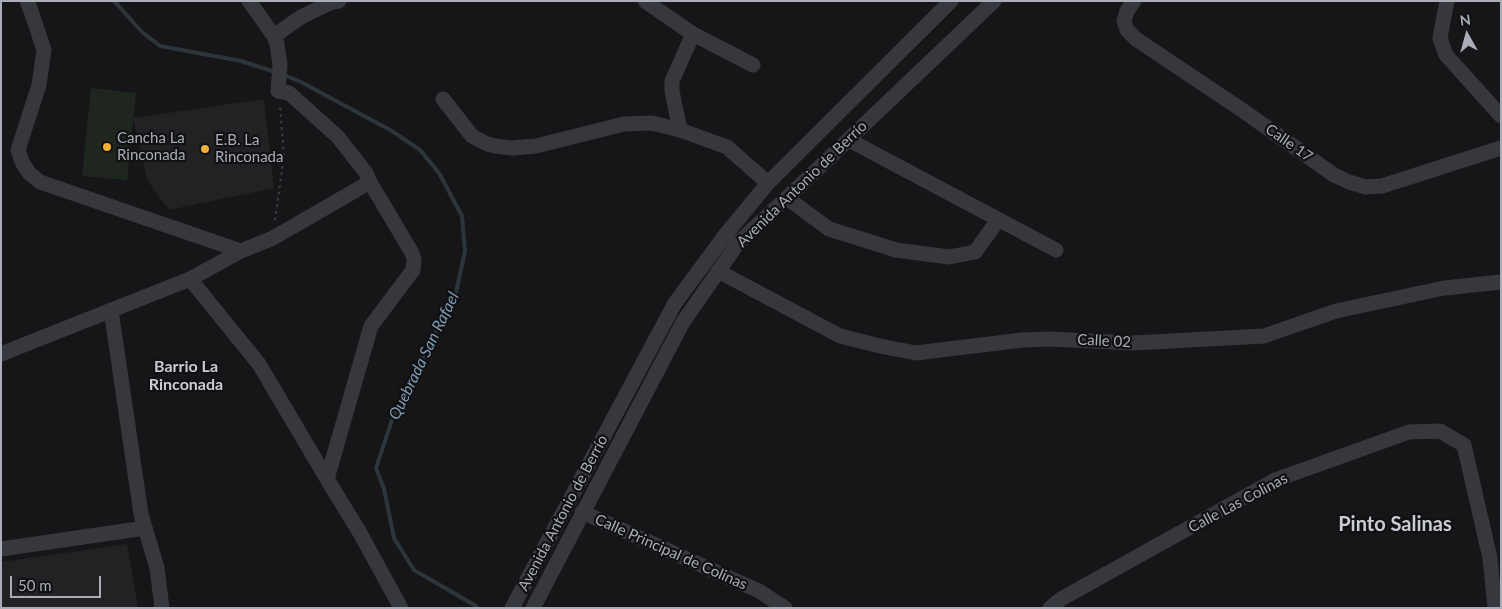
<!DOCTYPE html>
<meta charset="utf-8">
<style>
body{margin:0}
#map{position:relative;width:1502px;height:609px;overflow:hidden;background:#161618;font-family:Lato,sans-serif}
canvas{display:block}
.frame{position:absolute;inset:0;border:2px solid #a8adb8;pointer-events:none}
.north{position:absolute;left:1442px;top:10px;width:50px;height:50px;-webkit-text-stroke:4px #111113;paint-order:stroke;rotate:353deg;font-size:14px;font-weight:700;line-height:20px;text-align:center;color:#a8adb8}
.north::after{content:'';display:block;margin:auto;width:18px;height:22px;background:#a8adb8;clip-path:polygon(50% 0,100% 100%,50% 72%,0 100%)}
.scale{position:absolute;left:10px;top:576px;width:91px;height:22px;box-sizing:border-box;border:2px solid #a8adb8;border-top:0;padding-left:6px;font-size:15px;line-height:18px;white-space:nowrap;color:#a8adb8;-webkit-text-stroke:4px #111113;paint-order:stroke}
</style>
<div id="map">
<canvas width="1502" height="609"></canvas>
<div class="frame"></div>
<div class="north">N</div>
<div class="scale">50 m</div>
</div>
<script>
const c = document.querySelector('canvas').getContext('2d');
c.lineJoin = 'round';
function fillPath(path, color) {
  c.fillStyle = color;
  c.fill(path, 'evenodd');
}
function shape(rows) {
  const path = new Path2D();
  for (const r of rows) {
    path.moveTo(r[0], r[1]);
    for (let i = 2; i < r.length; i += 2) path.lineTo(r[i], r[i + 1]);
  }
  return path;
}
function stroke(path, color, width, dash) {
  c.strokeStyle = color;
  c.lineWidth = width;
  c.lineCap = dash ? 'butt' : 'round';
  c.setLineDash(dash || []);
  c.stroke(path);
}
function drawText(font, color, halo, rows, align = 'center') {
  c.font = font + ' Lato,sans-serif';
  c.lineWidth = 4.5;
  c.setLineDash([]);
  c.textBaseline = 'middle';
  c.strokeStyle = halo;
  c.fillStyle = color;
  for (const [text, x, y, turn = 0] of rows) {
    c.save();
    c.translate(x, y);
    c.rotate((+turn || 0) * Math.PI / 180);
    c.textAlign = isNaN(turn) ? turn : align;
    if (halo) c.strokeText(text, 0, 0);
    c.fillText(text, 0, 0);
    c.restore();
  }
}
fillPath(shape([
 [264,99,274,188,169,210,147,180,133,118],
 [127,544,138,608,1,608,1,562]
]), '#222225');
fillPath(shape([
 [91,88,136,93,127,180,82,176]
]), '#1e261f');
stroke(shape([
 [114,1,142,32,160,46,241,61,275,72],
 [284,75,301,82,392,131,420,150,439,173,462,216,465,251,456,293,393,417,376,468,384,489,394,538,414,570,476,606]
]), '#2c353c', 4);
stroke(shape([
 [275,220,284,156,280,106]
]), '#3d3f44', 2, [2.5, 4]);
stroke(shape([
 [27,1,31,11,44,50,39,85,18,150,22,162,29,173,40,182,241,251],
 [249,1,274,36,277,44,280,65,278,91,289,93,338,137,366,173,370,182,412,253,414,259,413,270,371,326,327,479,360,533,401,608],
 [645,1,693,34,753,65],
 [1134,1,1127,11,1124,21,1127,30,1136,39,1242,110,1334,175,1349,182,1366,187,1382,186,1501,148],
 [1447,1,1440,38,1446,55,1501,116],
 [274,36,301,17,330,3,339,1],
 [443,99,472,136,487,144,495,146,512,148,536,146,624,124,652,123,680,130,727,147,768,183],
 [680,130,672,91,672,81,693,34],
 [849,140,1056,250],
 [787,198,829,229,896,250,949,257,975,252,998,220],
 [718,271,840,336,880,346,916,353,1022,340,1051,339,1133,343,1264,336,1336,311,1444,288,1501,282],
 [190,279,259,364,327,479],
 [111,310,141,514,157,568,162,608],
 [1,354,190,279,241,251,273,238,370,182],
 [582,512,759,591,785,608],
 [1,549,145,528],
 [512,608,675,303,726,234,768,183,951,1],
 [533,608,683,322,738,243,807,179,994,1],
 [1050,608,1061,599,1275,480,1409,432,1440,431,1464,445,1490,558,1495,608]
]), '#37383d', 15);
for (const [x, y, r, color] of [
 [107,147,5,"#f2b134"],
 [205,149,5,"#f2b134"]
]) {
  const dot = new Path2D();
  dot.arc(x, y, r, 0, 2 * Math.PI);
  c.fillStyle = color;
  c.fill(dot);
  stroke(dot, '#111113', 2);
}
drawText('15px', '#a8adb8', '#111113', [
 ["Cancha La",117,138],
 ["Rinconada",117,155],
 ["E.B. La",215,140],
 ["Rinconada",215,157]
], 'left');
drawText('15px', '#a8adb8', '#111113', [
 ["Calle 17",1289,143,35],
 ["Avenida Antonio de Berrío",802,184,-44],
 ["Calle 02",1104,341,3],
 ["Calle Las Colinas",1238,503,-28],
 ["Avenida Antonio de Berrío",563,513,-62],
 ["Calle Principal de Colinas",671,552,24]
]);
drawText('italic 16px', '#7f9bb3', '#111113', [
 ["Quebrada San Rafael",424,356,-64]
]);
drawText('bold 16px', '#c9ccd4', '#111113', [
 ["Barrio La",186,367],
 ["Rinconada",186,385]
]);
drawText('bold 20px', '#c9ccd4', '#111113', [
 ["Pinto Salinas",1395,525]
]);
</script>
